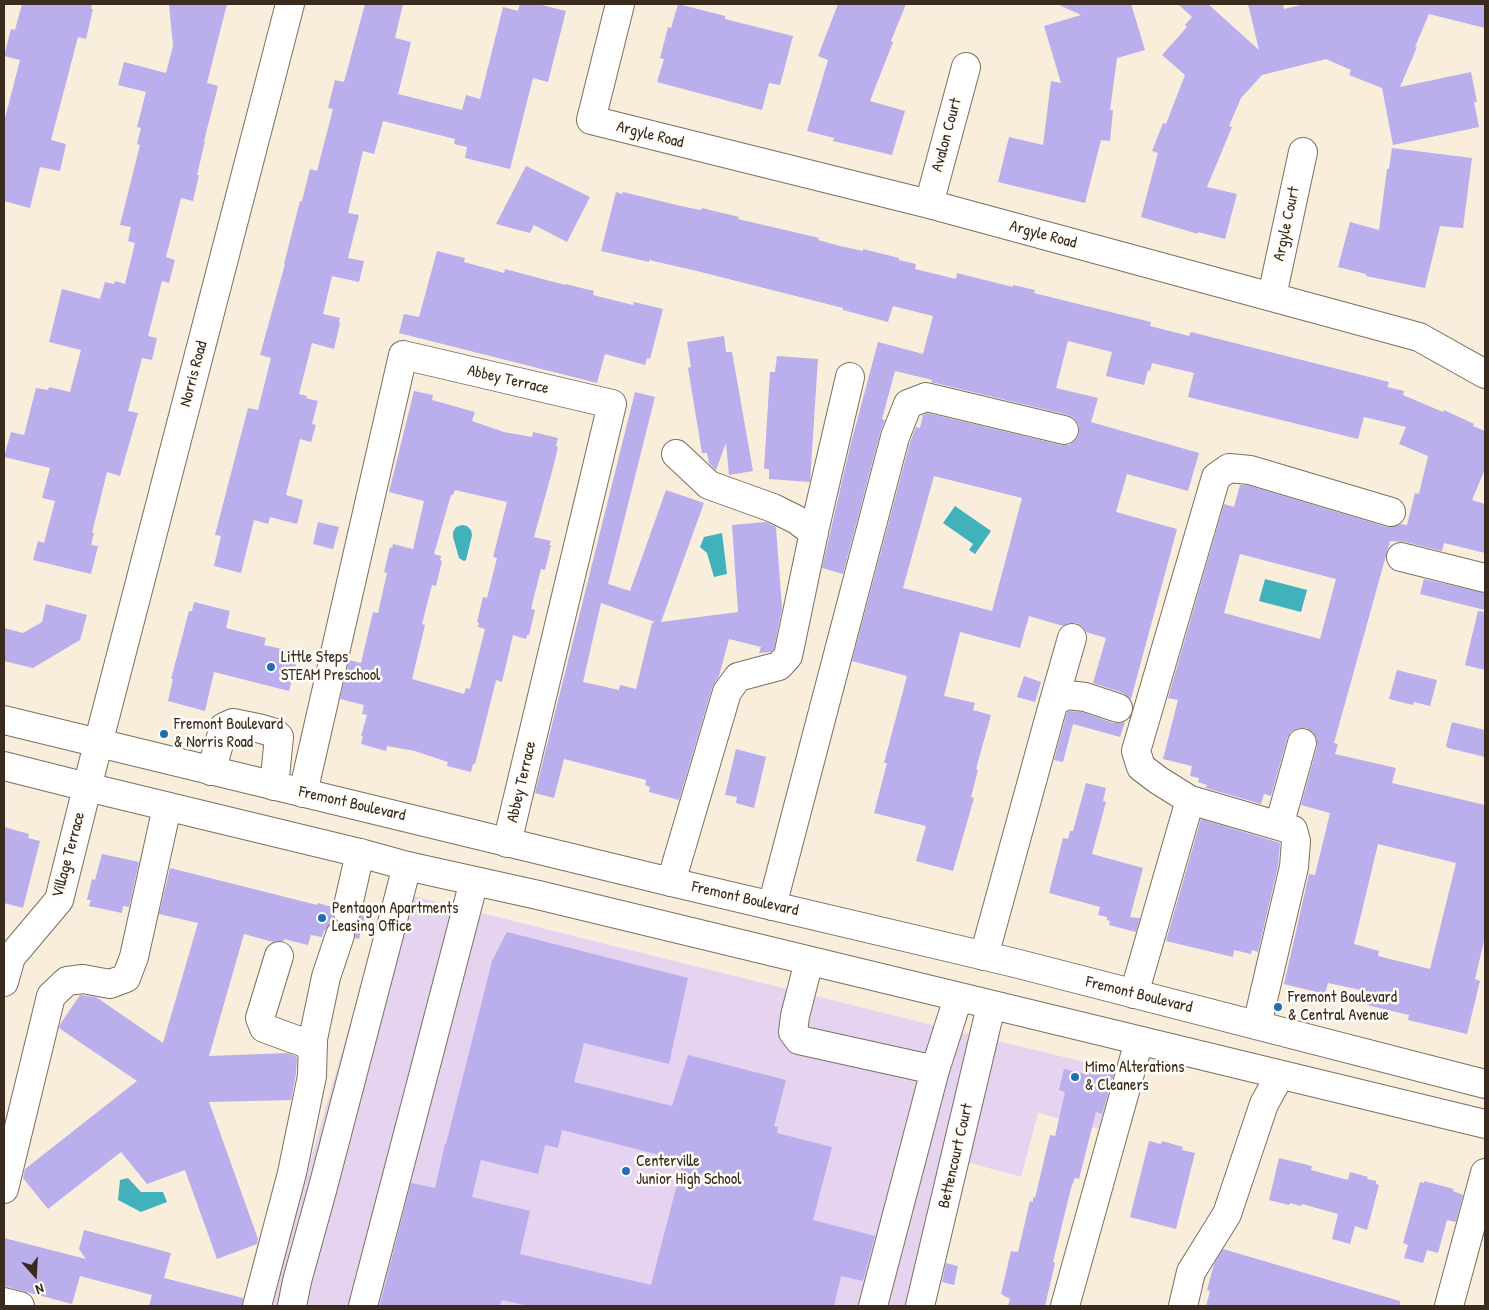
<!DOCTYPE html>
<style>
body{margin:0}
#map{position:relative;width:1489px;height:1310px;overflow:hidden;background:#f9eddc;font-family:"Patrick Hand",sans-serif}
canvas{display:block}
.frame{position:absolute;inset:0;border:5px solid #3b2a1e;pointer-events:none}
.north{position:absolute;left:10px;top:1250px;width:50px;height:50px;-webkit-text-stroke:4px #fdfcf7;paint-order:stroke;rotate:161deg;font-size:14px;font-weight:700;line-height:20px;text-align:center;color:#3b2a1e}
.north::after{content:'';display:block;margin:auto;width:18px;height:22px;background:#3b2a1e;clip-path:polygon(50% 0,100% 100%,50% 72%,0 100%)}
</style>
<div id="map">
<canvas width="1489" height="1310"></canvas>
<div class="frame"></div>
<div class="north">N</div>
</div>
<script>
const c = document.querySelector('canvas').getContext('2d');
c.lineJoin = 'round';
function fillPath(path, color) {
  c.fillStyle = color;
  c.fill(path, 'evenodd');
}
function shape(rows) {
  const path = new Path2D();
  for (const r of rows) {
    path.moveTo(r[0], r[1]);
    for (let i = 2; i < r.length; i += 2) path.lineTo(r[i], r[i + 1]);
  }
  return path;
}
function stroke(path, color, width, dash) {
  c.strokeStyle = color;
  c.lineWidth = width;
  c.lineCap = dash ? 'butt' : 'round';
  c.setLineDash(dash || []);
  c.stroke(path);
}
function drawText(font, color, halo, rows, align = 'center') {
  c.font = font + ' "Patrick Hand",sans-serif';
  c.lineWidth = 5;
  c.setLineDash([]);
  c.textBaseline = 'middle';
  c.strokeStyle = halo;
  c.fillStyle = color;
  for (const [text, x, y, turn = 0] of rows) {
    c.save();
    c.translate(x, y);
    c.rotate((+turn || 0) * Math.PI / 180);
    c.textAlign = isNaN(turn) ? turn : align;
    if (halo) c.strokeText(text, 0, 0);
    c.fillText(text, 0, 0);
    c.restore();
  }
}
fillPath(shape([
 [389,890,976,1036,913,1306,268,1306],
 [990,1039,1125,1072,1110,1132,1038,1113,1021,1177,963,1161]
]), '#e6d3f0');
fillPath(shape([
 [955,506,991,531,975,554,969,550,973,544,943,523],
 [462,525,467,526,471,530,472,535,466,560,464,561,459,558,453,537,453,532,456,527],
 [722,533,727,574,714,577,707,553,700,547,704,537],
 [1265,579,1307,590,1301,612,1259,601],
 [128,1178,141,1192,163,1192,167,1202,141,1212,118,1200,120,1180]
]), '#41b1bc');
fillPath(shape([
 [22,4,92,4,91,9,93,9,86,39,78,37,51,140,66,144,60,171,40,167,30,208,4,201,4,122,20,60,4,56,11,29,15,30],
 [169,4,227,4,207,83,218,86,204,141,205,141,197,175,199,175,193,201,181,198,166,257,175,260,169,283,162,281,148,336,157,338,152,360,142,358,128,411,138,413,120,476,107,472,92,533,94,533,91,545,98,546,91,574,33,560,38,541,44,543,55,501,42,498,50,468,4,457,11,432,24,435,36,388,48,390,49,387,70,392,81,350,49,342,62,289,100,299,105,282,114,284,115,281,125,284,135,243,128,241,131,227,120,225,140,145,137,144,141,128,137,127,146,92,118,85,124,62,166,73,173,46],
 [365,4,403,4,395,38,411,42,398,94,462,110,466,95,480,99,503,7,518,11,520,4,538,4,566,11,548,82,533,78,510,169,465,158,467,147,454,144,455,139,383,121,374,154,363,151,348,213,359,215,348,258,364,261,359,282,332,276,323,314,340,318,339,322,340,323,334,349,312,343,299,394,307,396,306,398,318,401,312,424,316,425,311,442,300,439,286,495,303,500,297,524,270,517,268,524,254,520,241,573,214,566,221,536,215,535,248,408,258,410,271,358,260,355,285,264,284,264,300,201,302,201,310,169,317,171,333,109,328,108,335,80,344,82],
 [678,4,725,16,725,19,793,36,780,85,769,83,762,110,657,82,664,59,660,58,668,27,671,28],
 [838,4,906,4,891,41,893,42,870,101,905,111,892,155,833,141,834,138,807,131,828,60,818,56],
 [1057,4,1131,4,1145,50,1117,58,1110,110,1113,110,1110,141,1101,140,1085,203,998,182,1009,137,1043,145,1051,81,1061,83,1044,26,1081,15],
 [1178,4,1208,4,1259,50,1248,4,1283,4,1284,9,1305,4,1485,4,1485,28,1429,14,1415,47,1417,47,1400,87,1471,72,1477,102,1474,102,1479,127,1393,145,1382,88,1349,75,1351,70,1326,59,1262,75,1241,98,1229,126,1232,127,1207,187,1237,194,1225,239,1198,232,1198,234,1141,217,1158,153,1152,151,1163,123,1166,124,1185,75,1162,55,1187,27,1185,25,1192,17],
 [1392,148,1472,158,1463,228,1440,226,1425,288,1366,276,1366,274,1338,267,1350,222,1379,230,1387,169,1389,169],
 [526,166,590,197,567,242,534,225,530,233,496,224],
 [616,192,622,194,623,192,685,207,701,210,702,208,739,217,738,219,819,238,818,240,840,246,863,251,863,249,899,258,899,260,916,264,915,269,956,279,957,273,1013,287,1013,285,1035,290,1034,293,1151,322,1150,326,1189,336,1191,332,1389,382,1387,387,1404,391,1403,395,1443,412,1444,410,1474,424,1473,426,1485,431,1485,469,1472,500,1485,504,1485,553,1444,543,1442,551,1405,542,1390,541,1334,743,1338,744,1335,754,1396,768,1392,783,1485,805,1485,937,1475,979,1480,981,1467,1034,1408,1020,1409,1015,1367,1005,1370,992,1328,983,1325,994,1284,984,1309,874,1315,875,1330,813,1301,805,1317,747,1317,739,1313,732,1306,728,1299,728,1291,732,1287,739,1271,796,1264,794,1261,804,1206,788,1207,785,1198,782,1199,778,1190,776,1192,766,1163,759,1178,700,1168,698,1224,504,1234,507,1240,485,1247,485,1387,527,1394,527,1401,524,1407,525,1415,493,1419,494,1428,456,1399,444,1406,427,1364,417,1358,439,1188,397,1194,373,1152,363,1150,371,1148,370,1144,385,1106,376,1112,352,1068,341,1056,388,1098,398,1091,422,1199,453,1188,491,1127,474,1116,512,1177,529,1131,699,1123,693,1093,683,1106,638,1086,632,1083,627,1077,623,1069,623,1063,626,1029,616,1020,648,960,632,944,696,975,703,973,710,991,715,976,769,978,770,971,797,974,798,953,871,916,861,926,826,874,813,887,763,884,763,907,676,852,661,910,442,916,427,920,428,923,415,927,413,1061,445,1069,445,1076,440,1079,433,1079,425,1074,418,1068,415,931,382,932,380,895,371,882,419,885,420,880,433,843,574,822,568,850,447,878,342,923,354,933,316,893,306,888,322,843,310,843,308,701,272,649,260,649,262,601,251],
 [934,476,1022,498,992,611,903,588],
 [1240,554,1336,579,1320,639,1224,613],
 [1378,844,1456,863,1430,969,1378,956,1379,951,1354,944],
 [437,251,465,258,464,262,504,273,505,269,565,285,565,284,594,291,593,295,633,305,634,302,663,309,650,359,647,358,645,365,605,354,597,383,399,333,404,314,419,317],
 [724,336,726,352,732,352,753,471,729,475,726,443,716,470,709,463,707,453,702,453,688,368,691,367,687,342],
 [777,356,818,359,810,482,769,479,769,469,764,469,770,372,775,372],
 [414,391,433,395,432,400,475,412,472,421,504,432,532,437,533,432,558,438,556,446,558,447,553,468,534,537,551,541,549,545,551,545,545,570,541,569,531,609,535,610,529,635,527,635,526,639,513,635,502,682,496,680,475,764,473,764,471,772,447,766,448,762,415,751,387,746,386,751,361,744,363,736,361,736,367,715,362,714,364,705,340,699,349,660,361,663,373,612,378,613,387,573,384,572,390,547,392,548,393,544,413,549,424,501,389,492],
 [455,490,507,502,493,557,497,558,487,598,483,597,477,622,479,623,478,627,485,629,470,689,466,688,464,694,412,679,425,625,422,624,432,585,436,586,442,561,440,560,441,556,434,554,451,495,453,495],
 [635,392,655,397,608,584,630,591,666,490,704,503,661,622,738,612,732,525,766,522,776,527,782,608,774,649,771,652,759,653,761,647,729,639,719,676,712,688,679,800,649,792,650,787,645,785,646,780,564,759,554,798,535,793],
 [601,603,655,622,652,623,636,689,620,685,619,690,583,682],
 [318,522,339,527,333,549,313,544],
 [1424,579,1485,593,1485,610,1420,594],
 [194,602,230,611,226,628,266,638,264,645,299,653,289,691,214,672,205,711,168,701,173,679,171,679,189,611,192,611],
 [46,604,87,615,80,640,33,668,4,661,4,628,23,633,42,622],
 [1478,611,1485,612,1485,670,1465,665],
 [1397,670,1437,680,1430,706,1414,702,1413,705,1389,699],
 [1024,676,1041,682,1035,702,1017,697],
 [1070,711,1082,712,1113,723,1121,723,1125,722,1120,737,1073,724,1063,762,1054,760,1067,712],
 [1452,722,1485,730,1485,757,1448,748,1446,746],
 [736,749,766,757,754,808,736,803,737,797,725,795],
 [1086,783,1106,788,1103,801,1106,802,1092,854,1143,868,1130,917,1140,918,1136,932,1109,925,1110,921,1107,920,1107,917,1098,915,1100,907,1049,893,1063,838,1068,839,1070,831,1073,831],
 [1201,819,1280,843,1278,866,1258,952,1252,950,1251,954,1234,950,1233,957,1166,941],
 [4,827,29,834,28,838,40,841,23,908,4,903],
 [102,854,139,862,129,907,123,906,122,913,89,906,91,900,87,900,92,879,95,880],
 [170,868,317,905,318,903,332,907,332,914,336,920,330,923,325,931,324,930,322,937,311,935,308,945,284,939,284,941,273,942,244,934,209,1056,288,1053,297,1057,296,1074,291,1100,209,1102,258,1239,257,1244,217,1259,185,1170,147,1184,121,1152,48,1209,23,1178,25,1169,137,1081,59,1028,61,1023,80,995,96,997,163,1043,198,923,159,914],
 [362,914,365,915,359,939,355,938,355,931,352,925,358,921],
 [507,932,688,978,669,1064,584,1043,574,1082,672,1106,688,1055,786,1080,774,1126,778,1127,777,1133,832,1147,813,1220,875,1236,863,1281,841,1276,834,1306,528,1306,502,1300,500,1306,386,1306,380,1305,411,1183,435,1188,445,1144,446,1144,492,961],
 [562,1130,683,1161,651,1285,520,1254,530,1211,472,1197,481,1160,538,1174,545,1145,558,1148],
 [1102,1066,1115,1070,1102,1114,1096,1112,1079,1179,1075,1178,1071,1188,1053,1262,1055,1263,1045,1306,1008,1306,1010,1299,1001,1294,1011,1251,1018,1252,1030,1201,1033,1202,1033,1197,1035,1198,1050,1135,1055,1136,1065,1092,1059,1090,1064,1069,1089,1075,1090,1070,1101,1073],
 [1149,1141,1161,1144,1162,1141,1183,1147,1182,1150,1195,1153,1176,1229,1130,1217],
 [1279,1158,1312,1166,1311,1170,1348,1180,1350,1172,1368,1177,1367,1179,1376,1181,1376,1184,1379,1185,1367,1230,1355,1226,1350,1244,1332,1239,1338,1214,1302,1204,1301,1206,1290,1203,1289,1205,1269,1200],
 [1424,1181,1454,1189,1453,1191,1463,1195,1456,1222,1447,1220,1438,1253,1427,1250,1423,1263,1404,1258,1408,1245,1403,1243,1420,1182,1424,1183],
 [84,1230,171,1253,164,1278,243,1298,242,1306,149,1306,152,1295,80,1276,72,1304,4,1286,4,1238,86,1259,79,1249],
 [1223,1249,1400,1301,1400,1306,1206,1306,1210,1291,1207,1290,1214,1264],
 [946,1263,958,1266,954,1285,942,1282]
]), '#baaeed');
const minor = shape([
 [620,4,591,120,929,204,1419,337,1485,374],
 [929,204,966,67],
 [1272,296,1303,152],
 [676,454,709,485,773,508,797,520,814,533],
 [1401,557,1485,578],
 [1054,701,1072,638],
 [211,771,224,727,233,723,258,728,275,733,279,737,274,786],
 [303,793,403,355,612,404,507,843],
 [1190,800,1158,780,1141,767,1136,751,1216,477,1229,468,1250,470,1391,512],
 [1279,826,1302,743],
 [671,882,727,692,738,677,779,666,788,656,815,527,850,377],
 [772,906,895,437,908,404,926,397,1064,430],
 [347,910,360,853],
 [279,956,260,1018,264,1028,313,1046],
 [984,956,1054,701,1068,695,1085,697,1118,708],
 [809,961,795,1016,793,1032,799,1040,935,1070],
 [4,982,11,957,59,900,98,744,290,4],
 [1134,994,1190,800,1293,830,1296,841,1294,867,1257,1025],
 [4,1189,51,996,67,981,83,979,110,984,126,978,134,957,167,807],
 [4,1302,20,1306],
 [257,1306,292,1173,312,1076,313,1039,326,977,340,935],
 [292,1306,297,1281,323,1187,407,866],
 [363,1306,474,881],
 [873,1306,935,1070,958,998],
 [920,1306,991,1006],
 [1065,1306,1139,1041],
 [1183,1306,1191,1272,1227,1214,1264,1104,1280,1075],
 [1449,1306,1485,1173]
]);
const major = shape([
 [4,720,671,882,1015,963,1485,1084],
 [4,766,87,787,360,853,407,866,538,895,1485,1124]
]);
stroke(minor, '#7e6e60', 30);
stroke(major, '#7e6e60', 30);
stroke(minor, '#fff', 28);
stroke(major, '#fff', 28);
for (const [x, y, r, color] of [
 [271,667,5,"#1f6fb2"],
 [164,734,5,"#1f6fb2"],
 [322,918,5,"#1f6fb2"],
 [1278,1007,5,"#1f6fb2"],
 [1075,1077,5,"#1f6fb2"],
 [626,1171,5,"#1f6fb2"]
]) {
  const dot = new Path2D();
  dot.arc(x, y, r, 0, 2 * Math.PI);
  c.fillStyle = color;
  c.fill(dot);
  stroke(dot, '#fdfcf7', 2);
}
drawText('16px', '#3b2a1e', '#fdfcf7', [
 ["Argyle Road",650,135,14],
 ["Avalon Court",947,135,-75],
 ["Argyle Court",1287,224,-78],
 ["Argyle Road",1043,235,15],
 ["Norris Road",194,374,-75],
 ["Abbey Terrace",508,380,13],
 ["Abbey Terrace",522,782,-77],
 ["Fremont Boulevard",352,804,13],
 ["Village Terrace",69,855,-75],
 ["Fremont Boulevard",745,899,13],
 ["Fremont Boulevard",1139,995,14],
 ["Bettencourt Court",956,1156,-77]
]);
drawText('16px', '#3b2a1e', '#fdfcf7', [
 ["Little Steps",281,658],
 ["STEAM Preschool",281,676],
 ["Fremont Boulevard",174,725],
 ["& Norris Road",174,743],
 ["Pentagon Apartments",332,909],
 ["Leasing Office",332,927],
 ["Fremont Boulevard",1288,998],
 ["& Central Avenue",1288,1016],
 ["Mimo Alterations",1085,1068],
 ["& Cleaners",1085,1086],
 ["Centerville",636,1162],
 ["Junior High School",636,1180]
], 'left');
</script>
